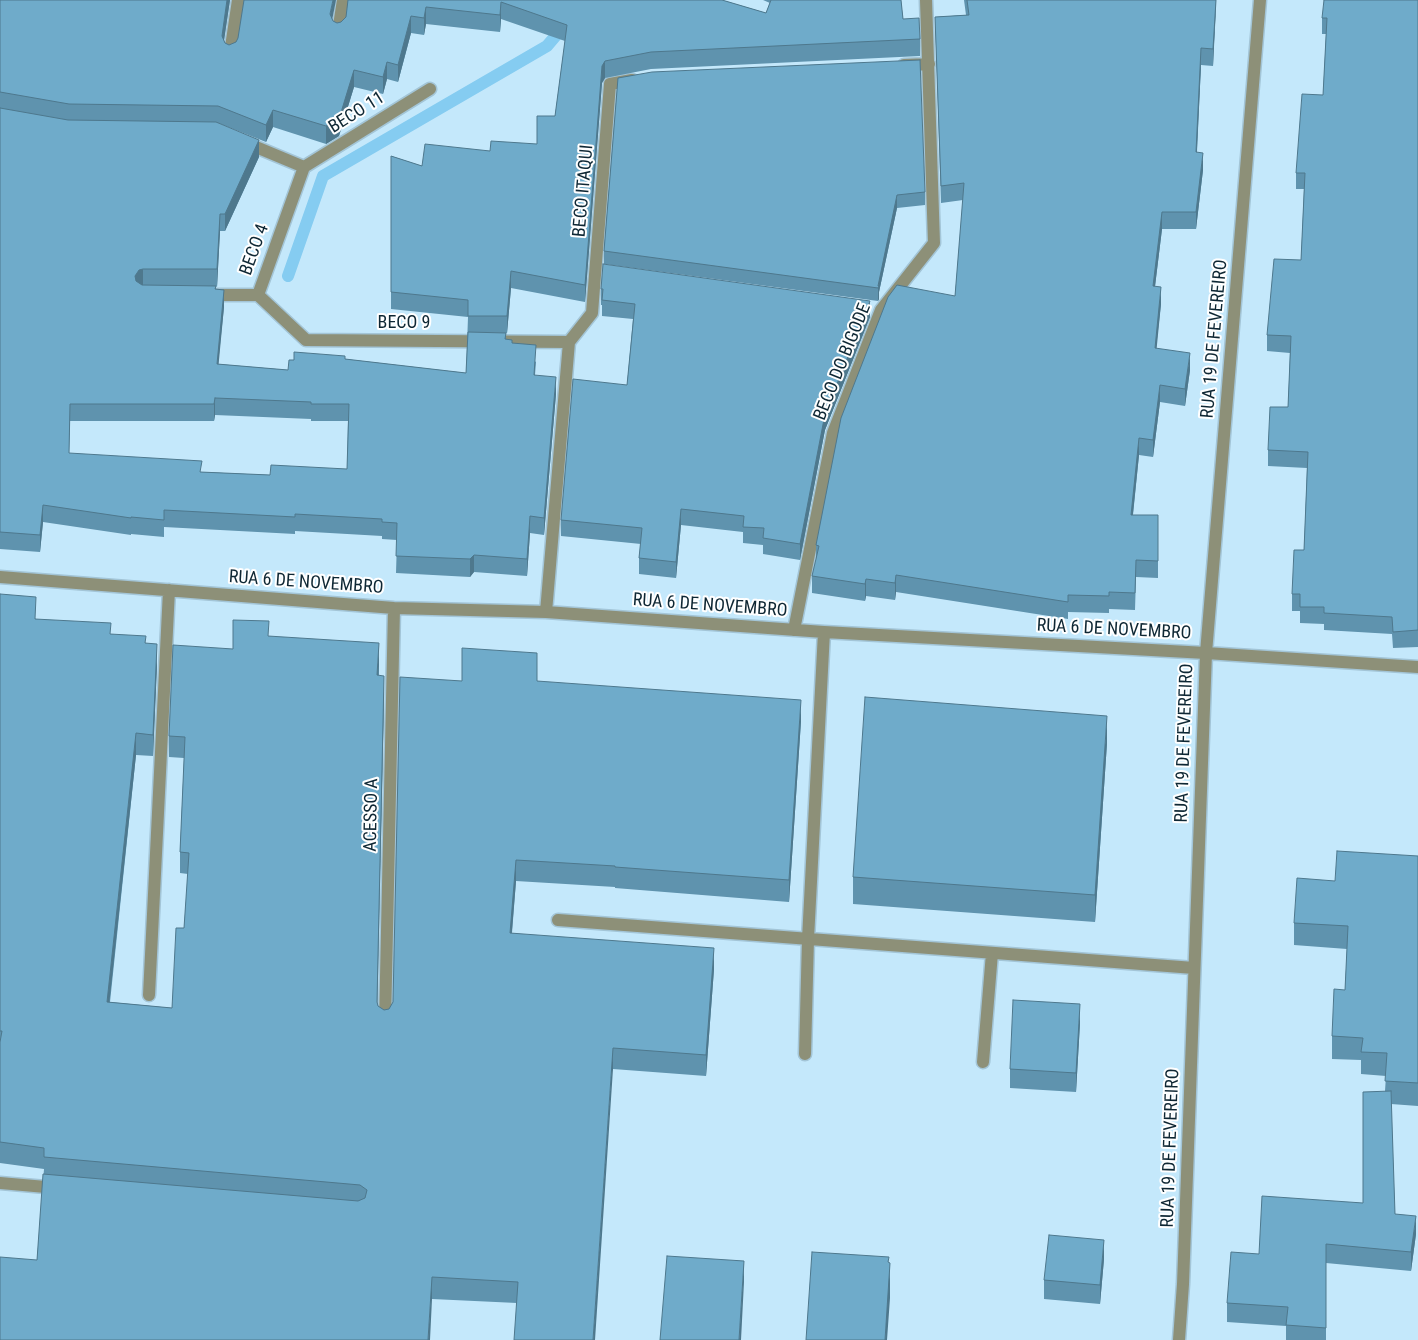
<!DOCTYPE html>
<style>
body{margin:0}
canvas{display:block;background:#c4e8fb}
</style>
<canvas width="1418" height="1340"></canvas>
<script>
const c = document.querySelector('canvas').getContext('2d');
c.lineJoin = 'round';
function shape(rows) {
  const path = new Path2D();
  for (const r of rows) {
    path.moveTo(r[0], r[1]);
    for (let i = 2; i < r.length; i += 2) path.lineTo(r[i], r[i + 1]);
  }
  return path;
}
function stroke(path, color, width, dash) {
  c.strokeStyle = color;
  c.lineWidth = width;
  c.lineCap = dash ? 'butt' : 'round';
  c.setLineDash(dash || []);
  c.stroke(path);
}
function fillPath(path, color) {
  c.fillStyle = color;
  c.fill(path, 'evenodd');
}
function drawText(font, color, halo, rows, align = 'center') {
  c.font = font + ' "Roboto Condensed",sans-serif';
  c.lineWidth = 4;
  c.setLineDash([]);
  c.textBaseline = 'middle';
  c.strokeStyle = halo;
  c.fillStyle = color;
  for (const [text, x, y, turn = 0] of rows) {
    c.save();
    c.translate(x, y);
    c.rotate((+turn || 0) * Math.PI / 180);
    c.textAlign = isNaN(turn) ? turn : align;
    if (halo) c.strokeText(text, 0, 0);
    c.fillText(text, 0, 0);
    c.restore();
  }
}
stroke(shape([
 [288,276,323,176,547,46,586,0]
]), '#85ccf1', 12);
const minor = shape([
 [338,32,343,0],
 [230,54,238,0],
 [904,65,929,64],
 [244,142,304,167],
 [304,167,430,89],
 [208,295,258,295],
 [258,295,306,340,569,342],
 [258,295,304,167],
 [0,577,394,608,546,612,824,632,1206,653,1418,667],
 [546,612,569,342,592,313,610,84,632,80],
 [794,630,833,433,881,310,934,243,926,0],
 [558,920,1194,968],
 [149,995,169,590],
 [385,1023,394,608],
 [805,1054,808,939,824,632],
 [983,1062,992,953],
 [0,1183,57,1188],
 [1179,1340,1183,1284,1206,653,1260,0]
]);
stroke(minor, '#a3c5d7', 15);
stroke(minor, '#8d9078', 12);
fillPath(shape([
 [0,0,230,0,224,41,225,43,229,45,332,20,333,21,337,23,341,22,346,17,348,0,722,0,766,13,770,3,763,0,901,0,903,19,920,39,920,56,651,69,605,78,602,83,585,302,511,288,507,333,506,333,506,339,512,343,536,362,535,375,556,394,544,535,530,533,527,576,474,572,470,577,396,573,397,540,382,539,382,536,295,531,295,534,164,527,164,537,131,534,131,535,43,522,40,552,0,549],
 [501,19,565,41,555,116,537,144,490,151,422,166,391,156,391,309,468,317,466,373,345,359,288,370,218,364,224,307,216,289,216,286,217,287,220,231,225,231,259,157,218,123,266,142,273,127,326,144,339,136,354,87,383,94,387,79,398,82,411,33,424,35,426,24,500,32],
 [215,415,311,419,311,421,348,421,347,469,270,475,202,472,69,454,70,421,214,421],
 [964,0,1216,0,1213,66,1201,65,1197,152,1203,170,1196,229,1162,229,1155,286,1161,304,1156,348,1190,370,1185,406,1160,402,1153,457,1139,455,1133,515,1158,515,1158,578,1136,577,1135,610,1109,609,1109,613,1068,612,1068,619,896,592,895,600,866,596,865,601,812,593,812,576,816,562,816,545,955,296,963,200,941,203,935,17,966,15],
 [1418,0,1418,647,1393,648,1392,634,1324,630,1324,624,1300,623,1300,611,1292,611,1292,594,1304,550,1307,468,1268,466,1268,450,1288,407,1290,353,1267,351,1267,335,1301,260,1304,189,1296,189,1296,173,1323,95,1326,34,1322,34,1322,18],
 [618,78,925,192,925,205,897,208,879,292,879,299,878,301,604,264,604,251],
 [601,289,870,317,825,430,800,560,763,554,763,545,743,543,743,532,681,525,676,578,639,574,639,558,641,544,561,536,561,520,627,385,633,319,602,316,602,305,601,305],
 [0,594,36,619,111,634,146,643,157,665,153,756,136,755,110,1002,172,1008,184,928,188,874,180,873,180,852,184,758,169,757,169,736,233,649,269,636,379,664,379,675,384,697,377,1003,378,1006,384,1010,389,1009,393,1002,462,681,537,681,801,721,789,902,615,888,615,887,516,881,512,933,714,969,706,1076,613,1069,517,1303,432,1299,37,1260,44,1169,0,1163],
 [1107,743,1095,922,853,904,853,877],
 [1418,856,1418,1106,1391,1104,1395,1214,1416,1234,1411,1271,1326,1263,1326,1340,1286,1340,1286,1326,1227,1322,1227,1303,1259,1254,1363,1203,1385,1091,1386,1076,1361,1074,1361,1060,1332,1059,1332,1036,1345,990,1347,949,1294,945,1294,923,1335,881],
 [1080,1023,1076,1092,1010,1088,1010,1069],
 [1104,1259,1100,1304,1044,1299,1044,1280]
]), '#5f93ae');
fillPath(shape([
 [227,0,230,0,222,53,222,36],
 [333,0,336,0,330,31,330,14],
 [1216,0,1216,8,1213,66,1213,49],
 [501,2,501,19,500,32,500,15],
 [426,7,426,24,424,35,424,18],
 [411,16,411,33,398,82,398,65],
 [1201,48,1201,65,1196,169,1196,152],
 [605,61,605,78,602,83,585,302,585,285,602,66],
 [387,62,387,79,383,94,383,77],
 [354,70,354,87,339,136,326,144,326,126],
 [273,110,273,127,266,142,266,125],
 [259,140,259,157,225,231,225,214],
 [1203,153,1203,170,1196,229,1196,212],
 [897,195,897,208,879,292,879,299,878,301,878,286],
 [1162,212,1162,229,1153,303,1153,286],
 [220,214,220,231,217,287,217,269],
 [143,269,143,286,135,293,135,276,139,270],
 [511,271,511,288,507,333,507,316],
 [1161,287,1161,304,1155,365,1155,348],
 [224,290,224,307,217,381,217,364],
 [870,301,870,317,825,430,800,560,800,544,825,414],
 [1190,353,1190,370,1185,406,1185,389],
 [556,377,556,394,544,535,544,518],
 [1160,385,1160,402,1153,457,1153,440],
 [215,398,215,415,214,421,214,404],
 [1139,438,1139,455,1131,532,1131,515],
 [43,505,43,522,40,552,40,535],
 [681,509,681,525,676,578,676,562],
 [530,516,530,533,527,576,527,559],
 [474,555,474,572,470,577,470,559],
 [896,575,896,592,895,600,895,583],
 [866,579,866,596,865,601,865,584],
 [379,643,379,664,377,696,377,675],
 [157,644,157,665,153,756,153,735],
 [384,676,384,697,377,1023,377,1002],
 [801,700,801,721,789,902,789,880],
 [1107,716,1107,743,1095,922,1095,895],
 [136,733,136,755,107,1024,107,1002],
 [516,860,516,881,510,954,510,933],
 [714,948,714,969,706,1076,706,1055],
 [1080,1004,1080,1023,1076,1092,1076,1073],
 [613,1048,613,1069,595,1340,593,1340],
 [1416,1216,1416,1234,1411,1271,1411,1252],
 [1104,1240,1104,1259,1100,1304,1100,1285],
 [889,1257,889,1280,890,1263,890,1298,887,1340,885,1340],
 [744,1261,744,1282,741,1340,739,1340],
 [432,1277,432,1299,430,1340,428,1340]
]), '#4e788d');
const building = shape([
 [0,0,227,0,222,36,225,43,229,45,236,42,238,38,244,0,333,0,330,14,333,21,337,23,341,22,346,17,348,0,722,0,766,13,771,0,901,0,903,19,919,18,920,39,651,52,605,61,602,66,585,285,511,271,507,316,468,316,468,300,391,292,391,156,422,166,425,144,490,151,491,141,537,144,537,116,555,116,567,25,501,2,500,15,426,7,424,18,411,16,398,65,387,62,383,77,354,70,339,119,326,126,273,110,266,125,218,106,69,104,0,92,0,0],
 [967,0,1216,0,1213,49,1201,48,1196,152,1203,153,1196,212,1162,212,1153,286,1161,287,1155,348,1190,353,1185,389,1160,385,1153,440,1139,438,1131,515,1158,515,1158,561,1136,560,1135,593,1109,592,1109,596,1068,595,1068,602,896,575,895,583,866,579,865,584,812,576,819,546,816,545,841,418,888,297,897,285,955,296,964,183,941,186,935,17,969,15,967,0],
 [1324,0,1418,0,1418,630,1393,632,1392,617,1324,613,1324,607,1300,607,1300,594,1292,594,1294,550,1304,550,1308,452,1268,450,1270,407,1288,407,1291,336,1267,335,1274,259,1301,260,1305,173,1296,173,1302,94,1323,95,1327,18,1322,18,1324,0],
 [920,60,925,192,897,195,878,286,879,286,878,288,604,251,618,78,652,72,920,60],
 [0,108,68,120,216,122,259,140,225,214,220,214,217,269,143,269,139,270,135,276,136,281,142,285,216,286,215,289,224,290,217,364,288,370,289,360,294,360,294,352,345,356,345,359,466,373,468,332,506,333,505,339,512,340,512,343,536,345,534,375,556,377,544,518,530,516,527,559,474,555,470,559,396,556,397,523,382,522,382,519,295,514,295,517,164,510,164,520,131,517,131,518,43,505,40,535,0,532,0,108],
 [215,398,311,402,311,404,349,404,347,469,271,465,270,475,200,472,202,461,69,453,70,404,214,404,215,398],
 [603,264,870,301,825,414,800,544,763,538,764,528,743,527,744,516,681,509,676,562,639,558,642,528,561,520,573,379,627,385,635,304,602,300,603,289,601,289,603,264],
 [0,594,36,597,35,619,111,623,110,634,146,636,145,643,157,644,153,735,136,733,107,1002,172,1008,176,928,184,928,189,853,180,852,185,737,169,736,173,645,233,649,233,620,269,621,268,636,379,643,377,675,384,676,377,1002,378,1006,384,1010,389,1009,393,1002,400,677,462,681,462,648,537,653,537,681,801,700,789,880,615,867,615,866,516,860,510,933,714,948,706,1055,613,1048,593,1340,514,1340,518,1282,432,1277,428,1340,0,1340,0,1257,37,1260,43,1174,358,1201,365,1198,367,1190,360,1185,44,1157,44,1148,0,1142,0,1042,2,1031,0,1031,0,594],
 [865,697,1107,716,1095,895,853,877,865,697],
 [1337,851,1418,856,1418,1083,1385,1081,1387,1053,1361,1052,1363,1038,1332,1036,1334,989,1345,990,1348,926,1294,923,1297,878,1335,881,1337,851],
 [1013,1000,1080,1004,1076,1073,1010,1069,1013,1000],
 [1391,1091,1395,1214,1416,1216,1411,1252,1326,1244,1326,1328,1286,1325,1288,1307,1227,1303,1231,1252,1259,1254,1262,1196,1363,1203,1363,1092,1391,1091],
 [1049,1235,1104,1240,1100,1285,1044,1280,1049,1235],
 [812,1252,889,1257,888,1262,890,1263,885,1340,806,1340,812,1252],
 [667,1256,744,1261,739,1340,660,1340,667,1256]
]);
fillPath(building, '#6fabca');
stroke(building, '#4e788d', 1);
drawText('18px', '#0e2734', '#fff', [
 ["BECO 11",357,113,-32],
 ["BECO ITAQUI",584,191,-85],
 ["BECO 4",255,250,-70],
 ["BECO 9",404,323],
 ["RUA 19 DE FEVEREIRO",1215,339,-85],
 ["BECO DO BIGODE",843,362,-68],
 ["RUA 6 DE NOVEMBRO",306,583,4],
 ["RUA 6 DE NOVEMBRO",710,606,4],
 ["RUA 6 DE NOVEMBRO",1114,630,3],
 ["RUA 19 DE FEVEREIRO",1185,743,-88],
 ["ACESSO A",372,815,-89],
 ["RUA 19 DE FEVEREIRO",1171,1148,-88]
]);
</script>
